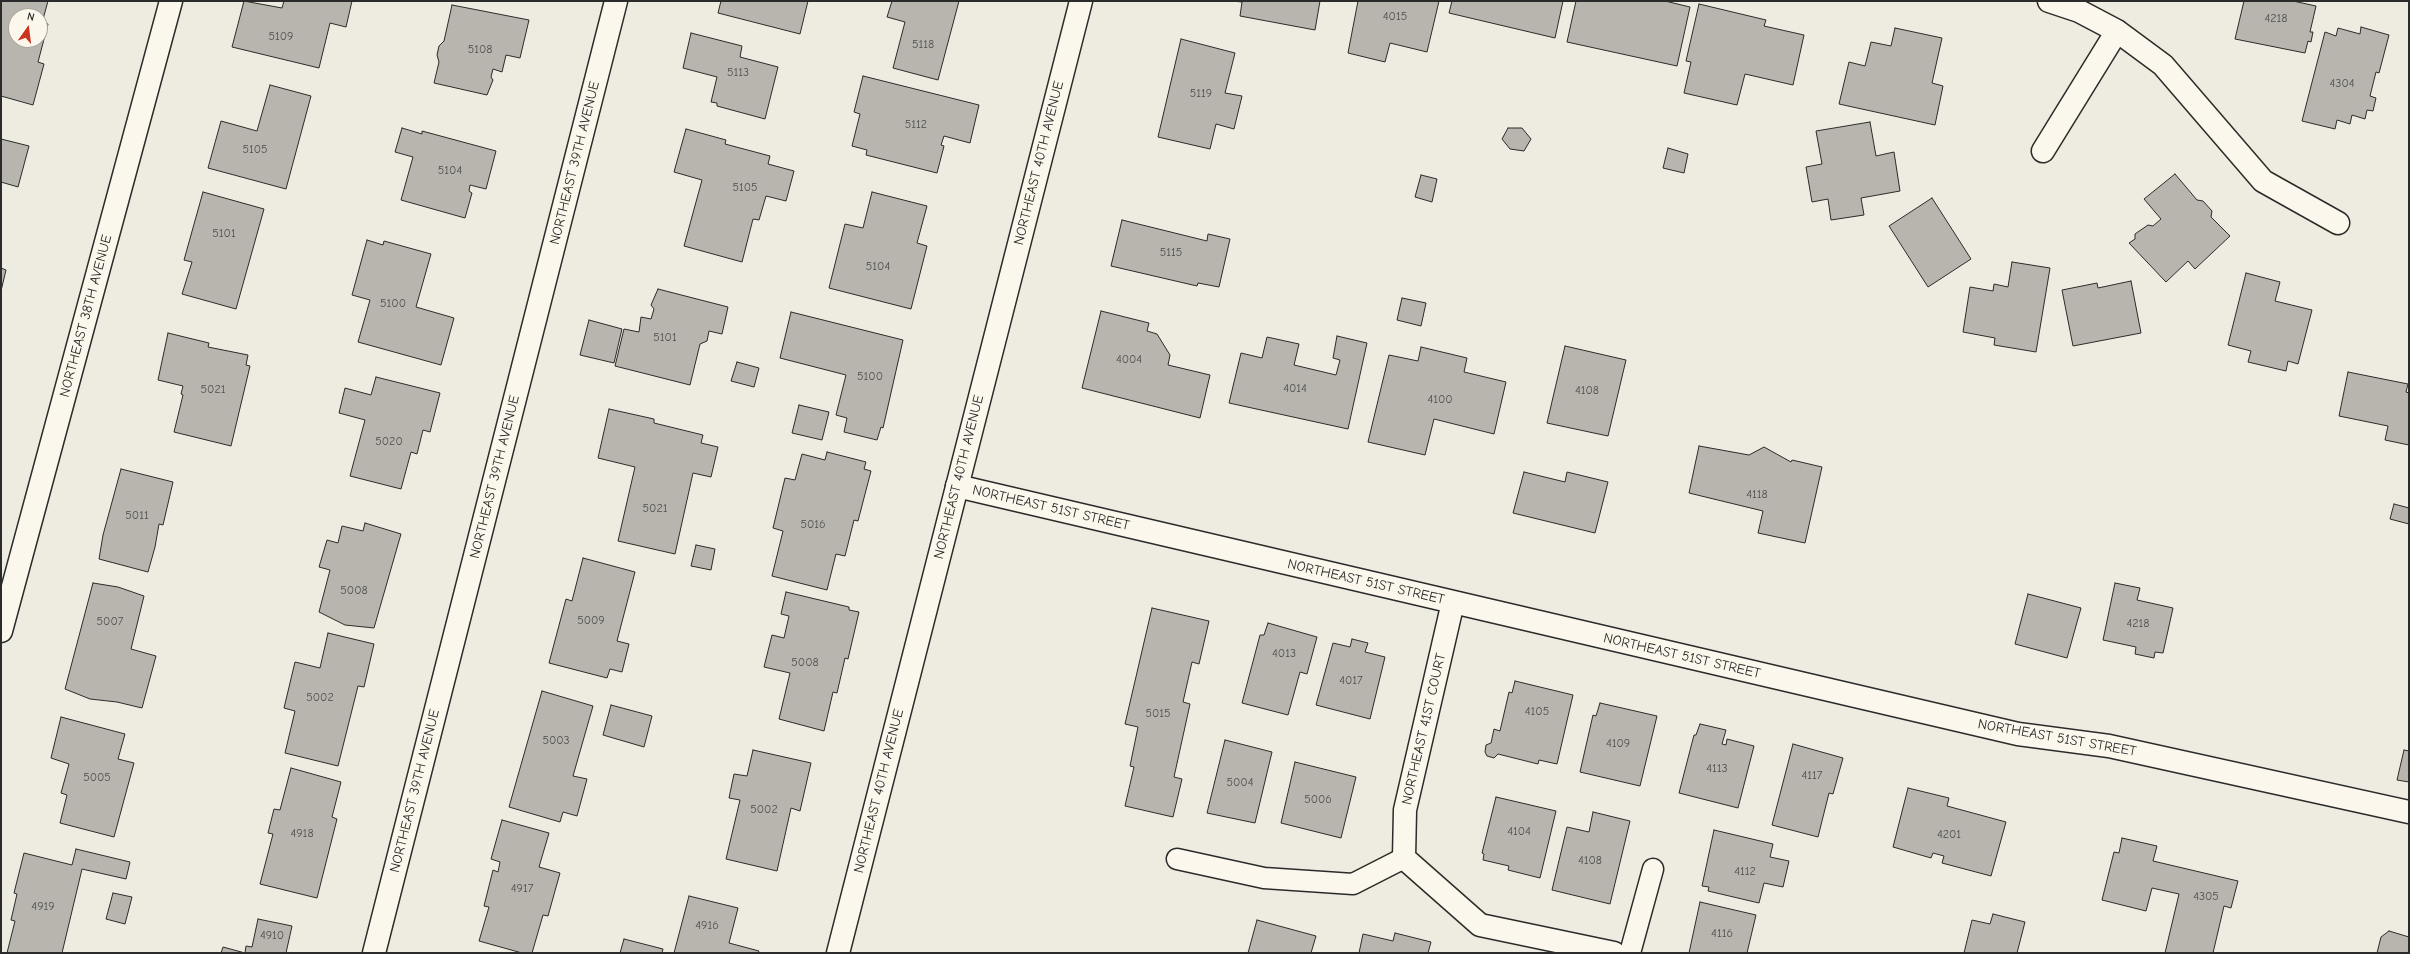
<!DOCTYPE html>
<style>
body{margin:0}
#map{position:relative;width:2410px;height:954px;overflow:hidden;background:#eeebe0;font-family:"Comic Neue",sans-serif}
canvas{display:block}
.frame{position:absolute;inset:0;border:2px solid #2b2b2b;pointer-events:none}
.north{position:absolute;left:8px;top:8px;width:40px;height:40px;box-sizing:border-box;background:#fbf7ec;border:1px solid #a8a59f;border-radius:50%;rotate:14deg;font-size:11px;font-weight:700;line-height:16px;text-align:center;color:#2b2b2b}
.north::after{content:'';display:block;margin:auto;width:14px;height:18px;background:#c8321e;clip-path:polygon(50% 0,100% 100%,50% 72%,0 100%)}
</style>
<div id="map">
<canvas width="2410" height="954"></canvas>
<div class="frame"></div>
<div class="north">N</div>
</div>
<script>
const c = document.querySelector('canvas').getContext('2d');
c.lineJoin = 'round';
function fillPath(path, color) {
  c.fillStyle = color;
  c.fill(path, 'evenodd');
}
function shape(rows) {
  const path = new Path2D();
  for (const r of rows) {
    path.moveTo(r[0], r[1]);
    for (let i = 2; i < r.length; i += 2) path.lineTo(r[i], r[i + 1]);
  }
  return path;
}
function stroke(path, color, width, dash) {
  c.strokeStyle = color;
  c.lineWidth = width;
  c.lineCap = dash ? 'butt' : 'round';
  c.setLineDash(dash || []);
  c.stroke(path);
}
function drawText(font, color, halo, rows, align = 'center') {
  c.font = font + ' "Comic Neue",sans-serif';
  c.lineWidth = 3.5;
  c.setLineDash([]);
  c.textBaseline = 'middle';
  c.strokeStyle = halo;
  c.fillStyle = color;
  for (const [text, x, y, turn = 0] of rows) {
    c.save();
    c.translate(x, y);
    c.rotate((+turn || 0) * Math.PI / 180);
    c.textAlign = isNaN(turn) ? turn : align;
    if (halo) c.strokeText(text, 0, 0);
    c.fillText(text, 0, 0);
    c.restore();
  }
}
const building = shape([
 [1,1,48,1,42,23,48,24,38,62,44,64,33,105,1,96,1,1],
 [16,16,40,16,40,40,16,40,16,16],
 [244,1,282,8,284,1,352,1,346,27,330,23,319,68,232,47,244,1],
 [721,1,808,1,800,34,718,13,721,1],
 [892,1,959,1,938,80,893,68,905,22,887,17,892,1],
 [1232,1,1320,1,1315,30,1240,16,1242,2,1232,1],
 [1358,1,1439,1,1427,52,1390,43,1385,62,1348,53,1358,1],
 [1452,1,1563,1,1555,38,1449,13,1452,1],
 [1576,1,1665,1,1690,7,1677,66,1567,42,1576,1],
 [2244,1,2293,1,2316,6,2310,32,2313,32,2311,42,2308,41,2305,53,2235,39,2244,1],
 [1699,4,1766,20,1764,26,1804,35,1793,85,1745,74,1737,105,1684,93,1691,62,1686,61,1699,4],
 [452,5,529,20,520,58,506,55,502,72,493,69,491,77,493,80,487,95,434,83,439,62,437,55,439,46,444,41,452,5],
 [2361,27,2389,35,2379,73,2376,72,2370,96,2376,98,2373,111,2367,110,2365,119,2352,115,2350,124,2337,120,2335,129,2302,121,2325,32,2336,36,2338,28,2360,34,2361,27],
 [1895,28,1942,38,1932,83,1943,86,1935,125,1839,104,1849,62,1865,66,1871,42,1891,46,1895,28],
 [691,33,742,46,740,57,778,67,765,119,717,106,717,103,711,102,717,77,683,68,691,33],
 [1181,39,1235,53,1225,93,1242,96,1234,129,1216,124,1210,149,1158,137,1181,39],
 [863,76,979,105,970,143,944,136,941,145,944,146,937,173,866,155,867,150,852,146,860,114,854,112,863,76],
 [270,85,311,96,286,189,208,168,221,121,257,131,270,85],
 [1870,122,1876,156,1894,152,1900,191,1861,198,1864,215,1831,220,1828,199,1812,202,1806,167,1822,164,1816,131,1870,122],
 [402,128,422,134,422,131,496,151,486,189,470,185,469,191,472,193,465,218,401,200,413,157,395,152,402,128],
 [1508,128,1522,128,1531,139,1524,151,1510,149,1502,139,1508,128],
 [686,129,726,140,725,144,770,156,768,164,794,171,786,201,766,196,759,220,753,219,742,262,684,246,702,180,674,172,686,129],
 [1,139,29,146,18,187,1,182,1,139],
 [1668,148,1688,154,1684,173,1663,168,1668,148],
 [2175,174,2197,200,2203,201,2212,211,2211,217,2230,236,2195,269,2188,261,2166,282,2129,243,2135,239,2135,234,2148,225,2153,226,2161,219,2144,199,2175,174],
 [1421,175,1437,179,1432,202,1415,197,1421,175],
 [203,192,264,209,236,309,182,294,192,262,184,260,203,192],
 [872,192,927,206,917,243,927,246,911,309,829,288,845,224,863,228,872,192],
 [1932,198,1971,259,1928,287,1889,226,1932,198],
 [1122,220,1207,241,1208,234,1230,239,1219,287,1198,283,1197,286,1111,266,1122,220],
 [367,240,383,245,384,241,431,254,416,307,454,318,441,365,358,342,370,300,352,295,367,240],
 [2012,262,2050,268,2036,352,1994,345,1995,338,1963,332,1970,287,1993,291,1994,284,2008,287,2012,262],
 [1,268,6,270,1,291,1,268],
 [2246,273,2280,282,2275,301,2312,310,2298,364,2288,361,2286,371,2248,362,2251,351,2228,345,2246,273],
 [2131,281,2141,333,2073,346,2062,290,2097,283,2098,288,2131,281],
 [658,289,728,307,722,334,709,331,707,341,700,344,690,385,615,366,624,329,639,332,641,317,651,319,654,309,651,305,658,289],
 [1402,298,1426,303,1421,326,1397,320,1402,298],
 [1101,311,1149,323,1147,331,1157,334,1170,355,1168,365,1210,375,1200,418,1082,388,1101,311],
 [791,312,903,340,883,428,881,427,877,440,844,432,847,418,836,415,846,375,780,358,791,312],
 [589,320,622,329,614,363,580,355,589,320],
 [168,333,209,343,208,347,248,355,246,365,250,366,231,446,174,432,183,395,181,394,183,386,158,380,168,333],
 [1337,336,1367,343,1348,429,1229,403,1241,353,1262,358,1267,337,1299,344,1294,365,1336,375,1340,360,1333,358,1337,336],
 [1565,346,1626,360,1608,436,1547,423,1565,346],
 [1421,347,1467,358,1464,372,1506,382,1494,434,1434,419,1425,455,1368,442,1389,355,1418,361,1421,347],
 [737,362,759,368,754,387,731,381,737,362],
 [2348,372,2408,384,2406,392,2409,393,2409,445,2385,440,2388,426,2339,416,2348,372],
 [376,377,440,393,430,432,423,430,417,454,411,452,401,489,350,476,365,420,339,413,345,388,371,395,376,377],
 [799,405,829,412,822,440,792,433,799,405],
 [609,409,654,419,654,423,703,435,701,443,718,447,711,477,693,473,675,554,618,541,635,467,598,458,609,409],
 [1699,446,1749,455,1764,447,1791,462,1792,460,1822,467,1805,543,1758,533,1763,511,1689,493,1699,446],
 [827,452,866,462,864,469,871,471,858,521,854,520,845,556,836,554,827,590,772,576,783,531,773,528,785,478,795,480,802,454,825,460,827,452],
 [121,469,173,482,163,525,159,524,155,547,148,572,99,559,103,535,121,469],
 [1524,472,1565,482,1567,472,1608,482,1595,533,1513,513,1524,472],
 [2394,504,2409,508,2409,524,2390,519,2394,504],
 [365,523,401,534,374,628,345,625,319,612,330,570,319,567,327,540,338,543,342,526,363,531,365,523],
 [696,545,715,549,711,570,691,566,696,545],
 [583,558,635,572,617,641,629,644,622,672,610,669,607,678,549,663,566,599,572,601,583,558],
 [93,583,118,587,144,596,131,649,156,656,142,708,117,702,90,699,65,689,93,583],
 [2115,583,2140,588,2137,600,2173,608,2163,653,2155,652,2154,658,2135,654,2136,647,2103,640,2115,583],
 [786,592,849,607,849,610,859,612,848,659,845,658,837,693,833,692,824,731,779,719,790,673,764,667,772,635,784,638,789,616,781,614,786,592],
 [2028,594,2081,608,2067,658,2015,644,2028,594],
 [1152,608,1209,621,1199,664,1192,662,1183,702,1190,704,1174,777,1182,779,1173,817,1125,806,1134,767,1130,766,1138,727,1125,724,1152,608],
 [1268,623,1317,637,1307,674,1300,672,1288,715,1242,703,1260,635,1264,635,1268,623],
 [328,633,374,644,364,687,358,686,338,766,285,753,295,711,284,708,295,662,320,668,328,633],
 [1352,639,1368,643,1365,652,1385,657,1370,719,1316,705,1333,643,1350,647,1352,639],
 [1515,681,1573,695,1557,764,1539,760,1538,764,1498,754,1494,758,1487,756,1485,752,1486,745,1491,743,1494,729,1500,731,1509,692,1512,693,1515,681],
 [542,691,593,706,573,776,587,779,577,816,563,812,560,822,509,807,542,691],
 [1600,703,1657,716,1640,786,1580,772,1593,715,1596,716,1600,703],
 [611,705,652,716,644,747,603,735,611,705],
 [61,717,125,734,118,759,134,763,114,837,60,823,67,795,61,793,69,764,51,758,61,717],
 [1700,724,1726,730,1722,744,1726,745,1727,739,1754,746,1738,808,1679,793,1694,735,1696,735,1700,724],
 [1225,740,1272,752,1255,823,1207,813,1225,740],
 [1793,744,1843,758,1833,794,1829,793,1818,837,1772,825,1793,744],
 [753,750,811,763,800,811,791,808,777,871,726,859,740,800,729,798,734,774,747,776,753,750],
 [2404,750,2409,751,2409,782,2397,780,2404,750],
 [1295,762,1356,777,1341,838,1281,823,1295,762],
 [291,768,341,782,332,817,337,819,317,898,260,884,273,834,268,833,274,809,280,810,291,768],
 [1908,788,1949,798,1947,806,2006,822,1991,876,1942,863,1944,856,1933,853,1931,858,1893,847,1908,788],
 [1496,797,1556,811,1540,878,1508,870,1509,866,1483,860,1484,854,1482,853,1496,797],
 [1593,812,1630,821,1610,904,1552,890,1567,827,1589,832,1593,812],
 [502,820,549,833,539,867,560,873,548,916,543,915,532,953,522,953,479,941,489,907,484,906,493,870,498,872,500,862,491,859,502,820],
 [1714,830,1773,844,1770,857,1789,861,1783,887,1764,883,1759,903,1708,891,1709,887,1702,886,1714,830],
 [2122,838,2157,846,2153,861,2238,881,2231,908,2224,906,2213,953,2165,953,2179,894,2152,888,2146,911,2102,900,2114,852,2119,853,2122,838],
 [76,849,130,862,126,879,82,869,62,953,7,953,15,921,11,920,17,894,14,893,24,853,72,865,76,849],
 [113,893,132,897,125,924,106,919,113,893],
 [689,896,738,908,729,943,759,951,758,953,674,953,689,896],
 [1700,902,1756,915,1747,953,1689,953,1700,902],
 [1993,914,2025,922,2017,953,1964,953,1972,920,1990,924,1993,914],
 [258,919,292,926,286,953,221,953,223,947,245,953,246,946,252,947,258,919],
 [1257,920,1316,936,1311,953,1248,953,1257,920],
 [2389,931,2409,937,2409,953,2377,953,2381,937,2389,931],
 [1395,933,1431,942,1428,953,1359,953,1363,934,1393,941,1395,933],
 [624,939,663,949,662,953,620,953,624,939]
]);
fillPath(building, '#b8b5ae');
stroke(building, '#2b2b2b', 1);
const lane = shape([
 [1177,859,1264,878,1353,884,1404,858],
 [1630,953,1653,869]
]);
const street = shape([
 [2049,1,2079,11,2117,31,2163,65,2263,181,2338,223],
 [2043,151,2117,31],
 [957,486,2018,734,2109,746,2409,812],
 [1453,602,1405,810,1404,858,1480,925,1614,953],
 [1,631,171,1],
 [374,953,616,1]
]);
const secondary = shape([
 [838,953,1081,1]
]);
stroke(lane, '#2b2b2b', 23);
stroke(street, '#2b2b2b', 25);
stroke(secondary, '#2b2b2b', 25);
stroke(lane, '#fbf7ec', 20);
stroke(street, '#fbf7ec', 22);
stroke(secondary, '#fbf7ec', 22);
drawText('12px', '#4e4e4c', null, [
 ["4015",1395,17],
 ["4218",2276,19],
 ["5109",281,37],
 ["5118",923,45],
 ["5108",480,50],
 ["5113",738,73],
 ["4304",2342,84],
 ["5119",1201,94],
 ["5112",916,125],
 ["5105",255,150],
 ["5104",450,171],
 ["5105",745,188],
 ["5101",224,234],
 ["5115",1171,253],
 ["5104",878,267],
 ["5100",393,304],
 ["5101",665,338],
 ["4004",1129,360],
 ["5100",870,377],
 ["4014",1295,389],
 ["5021",213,390],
 ["4108",1587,391],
 ["4100",1440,400],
 ["5020",389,442],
 ["4118",1757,495],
 ["5021",655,509],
 ["5011",137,516],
 ["5016",813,525],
 ["5008",354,591],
 ["5009",591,621],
 ["5007",110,622],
 ["4218",2138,624],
 ["4013",1284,654],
 ["5008",805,663],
 ["4017",1351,681],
 ["5002",320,698],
 ["4105",1537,712],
 ["5015",1158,714],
 ["5003",556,741],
 ["4109",1618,744],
 ["4113",1717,769],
 ["4117",1812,776],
 ["5005",97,778],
 ["5004",1240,783],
 ["5006",1318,800],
 ["5002",764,810],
 ["4104",1519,832],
 ["4918",302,834],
 ["4201",1949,835],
 ["4108",1590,861],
 ["4112",1745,872],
 ["4917",522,889],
 ["4305",2206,897],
 ["4919",43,907],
 ["4916",707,926],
 ["4116",1722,934],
 ["4910",272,936]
]);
drawText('14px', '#2b2b2b', '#fbf7ec', [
 ["NORTHEAST 39TH AVENUE",575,163,-76],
 ["NORTHEAST 40TH AVENUE",1039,163,-76],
 ["NORTHEAST 38TH AVENUE",86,316,-75],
 ["NORTHEAST 39TH AVENUE",495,477,-76],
 ["NORTHEAST 40TH AVENUE",959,477,-76],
 ["NORTHEAST 51ST STREET",1051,508,13],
 ["NORTHEAST 51ST STREET",1366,582,13],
 ["NORTHEAST 51ST STREET",1682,656,13],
 ["NORTHEAST 41ST COURT",1424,729,-77],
 ["NORTHEAST 51ST STREET",2057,738,10],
 ["NORTHEAST 39TH AVENUE",415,791,-76],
 ["NORTHEAST 40TH AVENUE",879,791,-76]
]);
</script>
